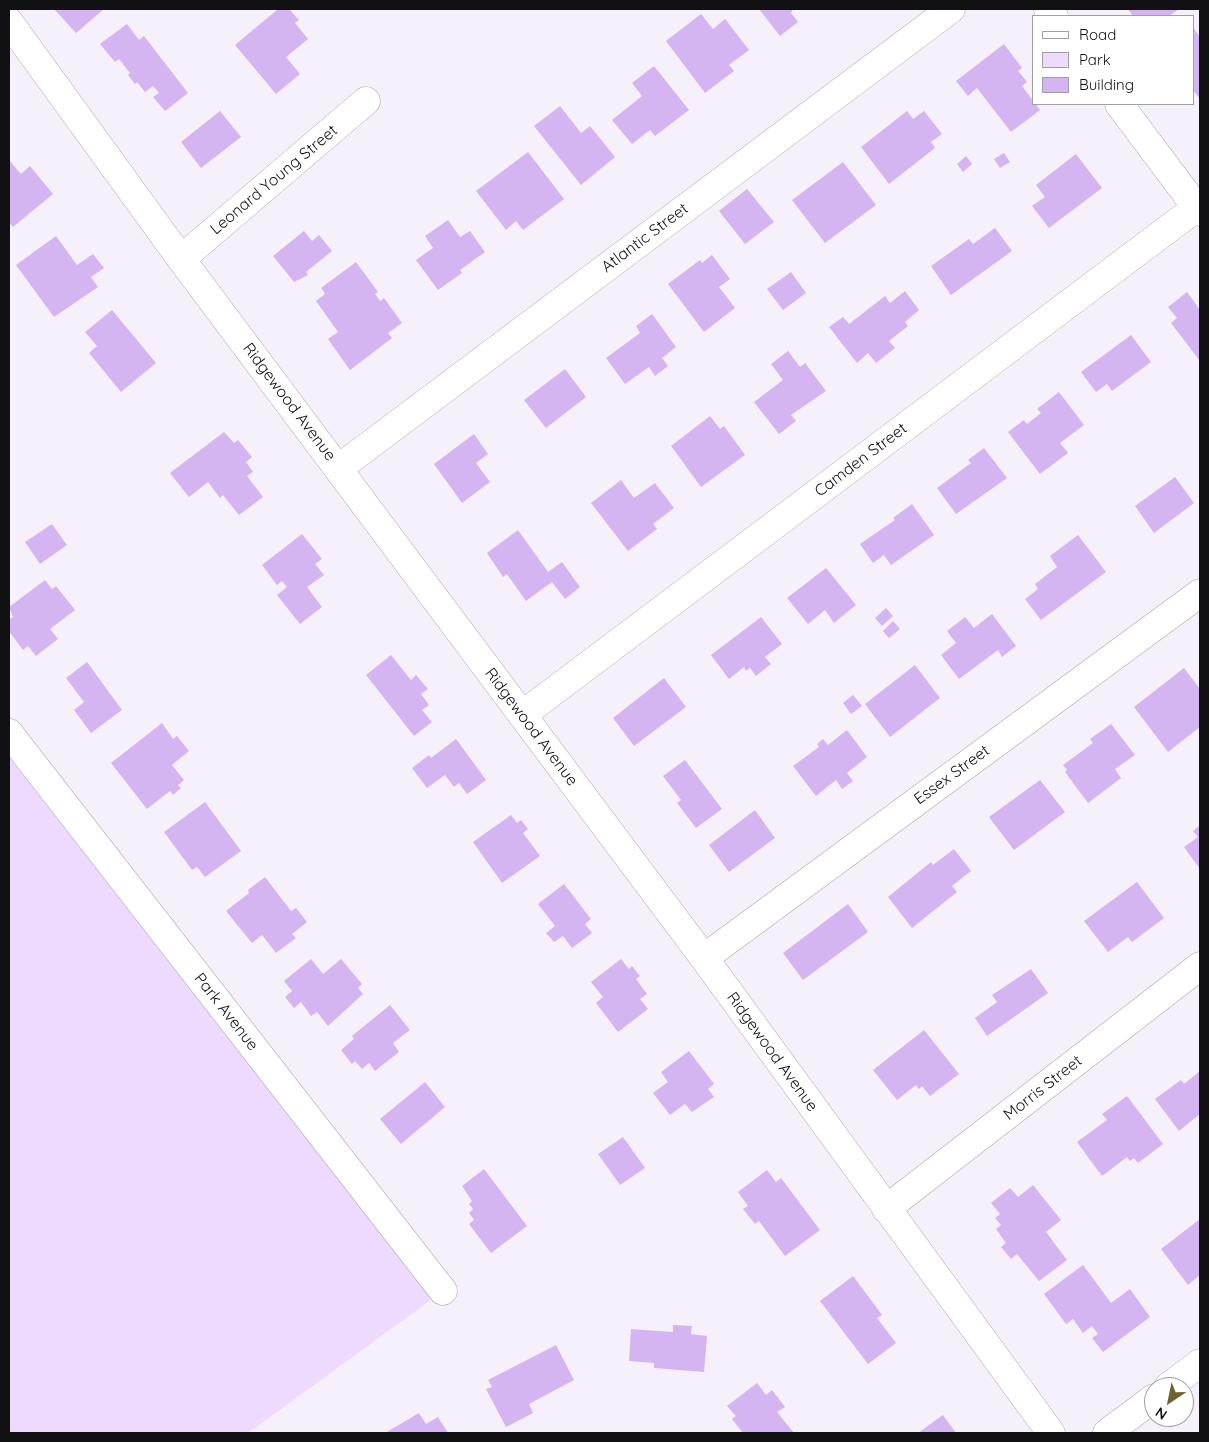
<!DOCTYPE html>
<style>
body{margin:0}
#map{position:relative;width:1209px;height:1442px;overflow:hidden;background:#f5f0f9;font-family:Quicksand,sans-serif}
canvas{display:block}
.frame{position:absolute;inset:0;border:10px solid #111013;pointer-events:none}
.legend{position:absolute;left:1032px;top:15px;width:162px;height:90px;box-sizing:border-box;background:#fff;border:1px solid #a09fa1;margin:0;padding:6px 9px;list-style:none;font-size:15px;color:#111013}
.legend li{display:flex;align-items:center;gap:10px;height:25px}
.legend b{width:25px;border:1px solid #a09fa1}
.north{position:absolute;left:1144px;top:1377px;width:50px;height:50px;box-sizing:border-box;background:#fff;border:1px solid #a09fa1;border-radius:50%;rotate:214deg;font-size:14px;font-weight:700;line-height:20px;text-align:center;color:#111013}
.north::after{content:'';display:block;margin:auto;width:18px;height:22px;background:#6d6330;clip-path:polygon(50% 0,100% 100%,50% 72%,0 100%)}
</style>
<div id="map">
<canvas width="1209" height="1442"></canvas>
<div class="frame"></div>
<ul class="legend">
<li><b style="height:6px;background:#fff"></b>Road</li>
<li><b style="height:14px;background:#eddafe"></b>Park</li>
<li><b style="height:14px;background:#d5b4f2"></b>Building</li>
</ul>
<div class="north">N</div>
</div>
<script>
const c = document.querySelector('canvas').getContext('2d');
c.lineJoin = 'round';
function fillPath(path, color) {
  c.fillStyle = color;
  c.fill(path, 'evenodd');
}
function shape(rows) {
  const path = new Path2D();
  for (const r of rows) {
    path.moveTo(r[0], r[1]);
    for (let i = 2; i < r.length; i += 2) path.lineTo(r[i], r[i + 1]);
  }
  return path;
}
function stroke(path, color, width, dash) {
  c.strokeStyle = color;
  c.lineWidth = width;
  c.lineCap = dash ? 'butt' : 'round';
  c.setLineDash(dash || []);
  c.stroke(path);
}
function drawText(font, color, halo, rows, align = 'center') {
  c.font = font + ' Quicksand,sans-serif';
  c.lineWidth = 4.5;
  c.setLineDash([]);
  c.textBaseline = 'middle';
  c.strokeStyle = halo;
  c.fillStyle = color;
  for (const [text, x, y, turn = 0] of rows) {
    c.save();
    c.translate(x, y);
    c.rotate((+turn || 0) * Math.PI / 180);
    c.textAlign = isNaN(turn) ? turn : align;
    if (halo) c.strokeText(text, 0, 0);
    c.fillText(text, 0, 0);
    c.restore();
  }
}
fillPath(shape([
 [9,733,443,1291,248,1433,9,1433]
]), '#eddafe');
fillPath(shape([
 [54,9,104,9,76,33],
 [278,9,289,9,299,20,295,23,308,39,286,57,300,74,276,94,235,45],
 [759,9,793,9,791,13,798,22,780,36],
 [1128,9,1179,9,1169,16,1133,16],
 [701,14,713,29,725,19,749,50,729,65,734,71,705,93,666,41],
 [127,24,139,40,144,36,188,93,165,111,153,97,159,93,153,86,145,92,137,82,135,84,128,75,130,73,119,59,115,62,100,44],
 [1194,29,1200,37,1200,99,1193,90],
 [1004,44,1022,68,1018,71,1027,82,1022,86,1040,110,1011,132,977,88,968,96,956,81],
 [654,66,689,110,655,136,650,130,632,144,612,120,642,96,632,83],
 [560,106,581,133,590,126,615,157,581,185,534,126],
 [220,111,241,137,201,168,181,142],
 [907,111,913,119,924,111,942,134,931,142,935,148,889,184,861,147],
 [528,152,564,199,523,230,516,221,506,230,476,191],
 [1004,153,1010,162,1000,168,994,159],
 [1076,154,1102,188,1049,228,1032,206,1045,197,1036,185],
 [966,156,972,164,963,172,957,164],
 [9,160,21,174,30,166,53,194,13,227,9,222],
 [843,162,876,205,825,243,792,200],
 [747,189,774,222,745,244,719,211],
 [448,220,460,237,470,231,485,252,460,270,462,273,438,290,416,260,433,248,425,236],
 [995,228,1012,251,951,295,931,266,969,239,973,244],
 [304,231,312,241,319,235,332,251,306,272,308,275,294,282,273,256],
 [56,236,77,265,93,254,104,268,91,277,98,287,54,317,16,265],
 [712,255,730,279,719,287,735,308,704,332,668,284,700,260,702,263],
 [356,262,378,292,375,294,380,301,384,298,402,323,388,333,392,338,350,370,328,339,338,332,316,301,325,294,321,288],
 [791,272,806,293,783,310,767,289],
 [905,291,919,310,905,322,908,326,889,341,895,348,876,363,868,353,857,363,829,327,843,317,849,324,885,296,890,303],
 [1187,292,1200,310,1200,361,1171,323,1177,318,1168,307],
 [112,310,156,363,121,392,89,353,97,346,85,332],
 [652,314,676,347,662,358,668,366,655,376,649,367,625,384,606,358,640,333,636,326],
 [1131,335,1151,362,1112,391,1107,384,1096,392,1081,372],
 [788,351,800,367,805,363,826,391,791,415,796,421,779,434,754,402,783,380,771,364],
 [565,369,586,397,546,428,524,400],
 [1059,392,1084,425,1060,443,1068,453,1040,474,1008,432,1024,420,1027,424,1041,413,1037,409],
 [710,416,720,429,724,426,745,455,701,487,671,446],
 [224,432,234,443,238,440,252,457,246,462,253,472,247,476,263,497,239,515,223,495,220,498,208,482,189,497,170,473],
 [474,434,488,454,476,463,490,482,462,503,434,464],
 [984,448,1007,478,956,514,937,488,971,463,968,460],
 [1175,477,1194,503,1154,533,1135,506],
 [621,480,634,498,655,483,674,508,653,524,657,529,628,551,591,503],
 [912,504,934,535,891,565,884,555,873,563,860,544,895,520,893,518],
 [52,524,67,545,40,564,25,542],
 [518,530,548,572,562,562,580,587,565,599,552,582,526,601,507,574,503,577,487,553],
 [302,534,322,559,315,564,324,575,307,587,322,607,300,624,277,595,287,587,282,581,277,585,262,565],
 [1078,535,1106,572,1041,620,1025,599,1038,589,1035,584,1057,567,1050,556],
 [826,568,856,605,834,623,825,610,808,624,787,598],
 [45,580,52,589,56,586,75,610,50,629,58,639,36,656,28,646,23,650,9,631,9,620,13,617,9,607],
 [886,608,893,616,882,626,875,618],
 [992,614,1016,646,1002,657,998,650,959,679,941,655,956,643,947,631,965,617,974,628],
 [761,617,782,644,765,657,771,664,756,676,750,668,746,671,744,667,729,679,711,655],
 [893,621,900,629,889,638,883,631],
 [391,655,411,680,416,675,428,689,421,694,429,705,422,710,432,722,414,736,366,675],
 [87,662,122,710,91,733,74,710,84,702,66,678],
 [915,665,940,698,890,737,865,704],
 [1184,668,1200,689,1200,727,1168,752,1134,707],
 [664,678,686,707,634,746,613,718],
 [853,695,862,706,851,714,843,703],
 [162,723,173,739,177,736,189,751,172,765,184,780,178,785,181,788,173,795,170,791,147,809,111,763],
 [1111,724,1135,755,1115,769,1121,778,1088,803,1065,772,1067,770,1063,765,1093,743,1090,739],
 [847,730,867,757,847,773,853,781,842,789,836,780,816,796,793,766,819,747,817,744,823,739,828,745],
 [456,739,486,780,467,794,459,783,454,787,445,775,427,788,412,768,429,755,431,758],
 [685,760,722,809,696,828,677,803,681,800,663,776],
 [1040,780,1065,812,1014,850,989,817],
 [205,802,241,851,205,877,197,867,192,870,164,832],
 [755,810,775,838,729,872,709,845],
 [511,815,517,823,521,820,528,829,523,833,540,856,502,883,473,842],
 [1200,825,1200,869,1184,847,1198,837,1193,831],
 [954,849,971,871,952,886,957,892,912,928,888,897,931,862,933,865],
 [265,877,291,911,296,908,307,922,292,934,296,938,276,953,262,935,252,943,226,911,249,893,248,890],
 [1137,882,1164,918,1132,942,1128,937,1108,952,1084,921],
 [564,884,591,919,585,924,592,933,572,948,563,936,554,942,546,933,555,926,538,904],
 [848,904,868,932,803,980,783,953],
 [311,959,323,974,341,959,362,984,358,988,363,994,328,1026,317,1012,311,1016,301,1002,294,1008,285,997,292,991,284,981],
 [621,959,629,969,632,966,640,976,636,979,647,994,640,999,648,1009,618,1032,596,1003,603,997,591,982],
 [1031,969,1048,993,987,1036,975,1018,997,1002,992,995],
 [390,1005,410,1030,393,1043,399,1052,375,1071,369,1063,362,1069,355,1061,352,1064,341,1050,354,1039,352,1036],
 [924,1030,959,1074,930,1096,922,1086,919,1089,916,1085,897,1100,873,1070],
 [689,1051,714,1084,708,1089,714,1097,692,1112,685,1104,670,1115,653,1093,668,1082,661,1072],
 [1200,1071,1200,1114,1179,1131,1155,1099,1181,1080,1184,1084],
 [425,1082,445,1107,401,1144,380,1119],
 [1127,1096,1163,1144,1138,1163,1134,1158,1130,1161,1127,1157,1102,1176,1077,1142,1107,1120,1102,1114],
 [623,1137,645,1168,620,1185,598,1154],
 [484,1169,527,1226,491,1253,469,1224,474,1220,469,1213,473,1209,469,1204,472,1201,462,1186],
 [767,1170,776,1182,781,1178,820,1230,785,1256,759,1221,755,1224,743,1209,748,1206,738,1192],
 [1033,1185,1061,1220,1046,1232,1067,1260,1039,1281,1017,1254,1011,1259,1001,1247,1006,1243,996,1229,1001,1225,995,1218,1000,1214,991,1203,1010,1188,1018,1197],
 [1200,1219,1200,1275,1188,1285,1161,1249],
 [1083,1265,1111,1303,1130,1289,1150,1317,1103,1352,1092,1338,1098,1334,1092,1326,1083,1333,1073,1319,1066,1324,1044,1294],
 [853,1276,882,1315,877,1318,896,1343,868,1364,820,1301],
 [673,1325,692,1326,691,1334,707,1336,704,1372,654,1368,654,1363,629,1361,631,1329,673,1332],
 [556,1345,574,1380,529,1404,533,1413,506,1427,486,1389,492,1387,488,1380],
 [757,1383,766,1395,772,1390,785,1407,777,1412,794,1433,743,1433,732,1419,736,1416,727,1406],
 [419,1413,426,1424,438,1417,448,1433,385,1433],
 [943,1415,956,1433,918,1433]
]), '#d5b4f2');
const minor = shape([
 [1048,9,1054,16],
 [9,22,181,259,704,958,1051,1433],
 [1119,104,1200,212],
 [181,259,366,101],
 [339,468,951,9],
 [522,715,1200,205],
 [9,733,443,1291],
 [704,958,1200,593],
 [886,1209,1200,966],
 [1168,1387,1200,1363],
 [1107,1433,1154,1398]
]);
stroke(minor, '#aba7af', 29);
stroke(minor, '#fff', 28);
drawText('16px', '#111013', '#fff', [
 ["Leonard Young Street",274,180,-40],
 ["Atlantic Street",645,238,-37],
 ["Ridgewood Avenue",289,402,53],
 ["Camden Street",861,460,-37],
 ["Ridgewood Avenue",531,727,53],
 ["Essex Street",952,775,-36],
 ["Park Avenue",226,1012,52],
 ["Ridgewood Avenue",772,1052,54],
 ["Morris Street",1043,1088,-38]
]);
</script>
